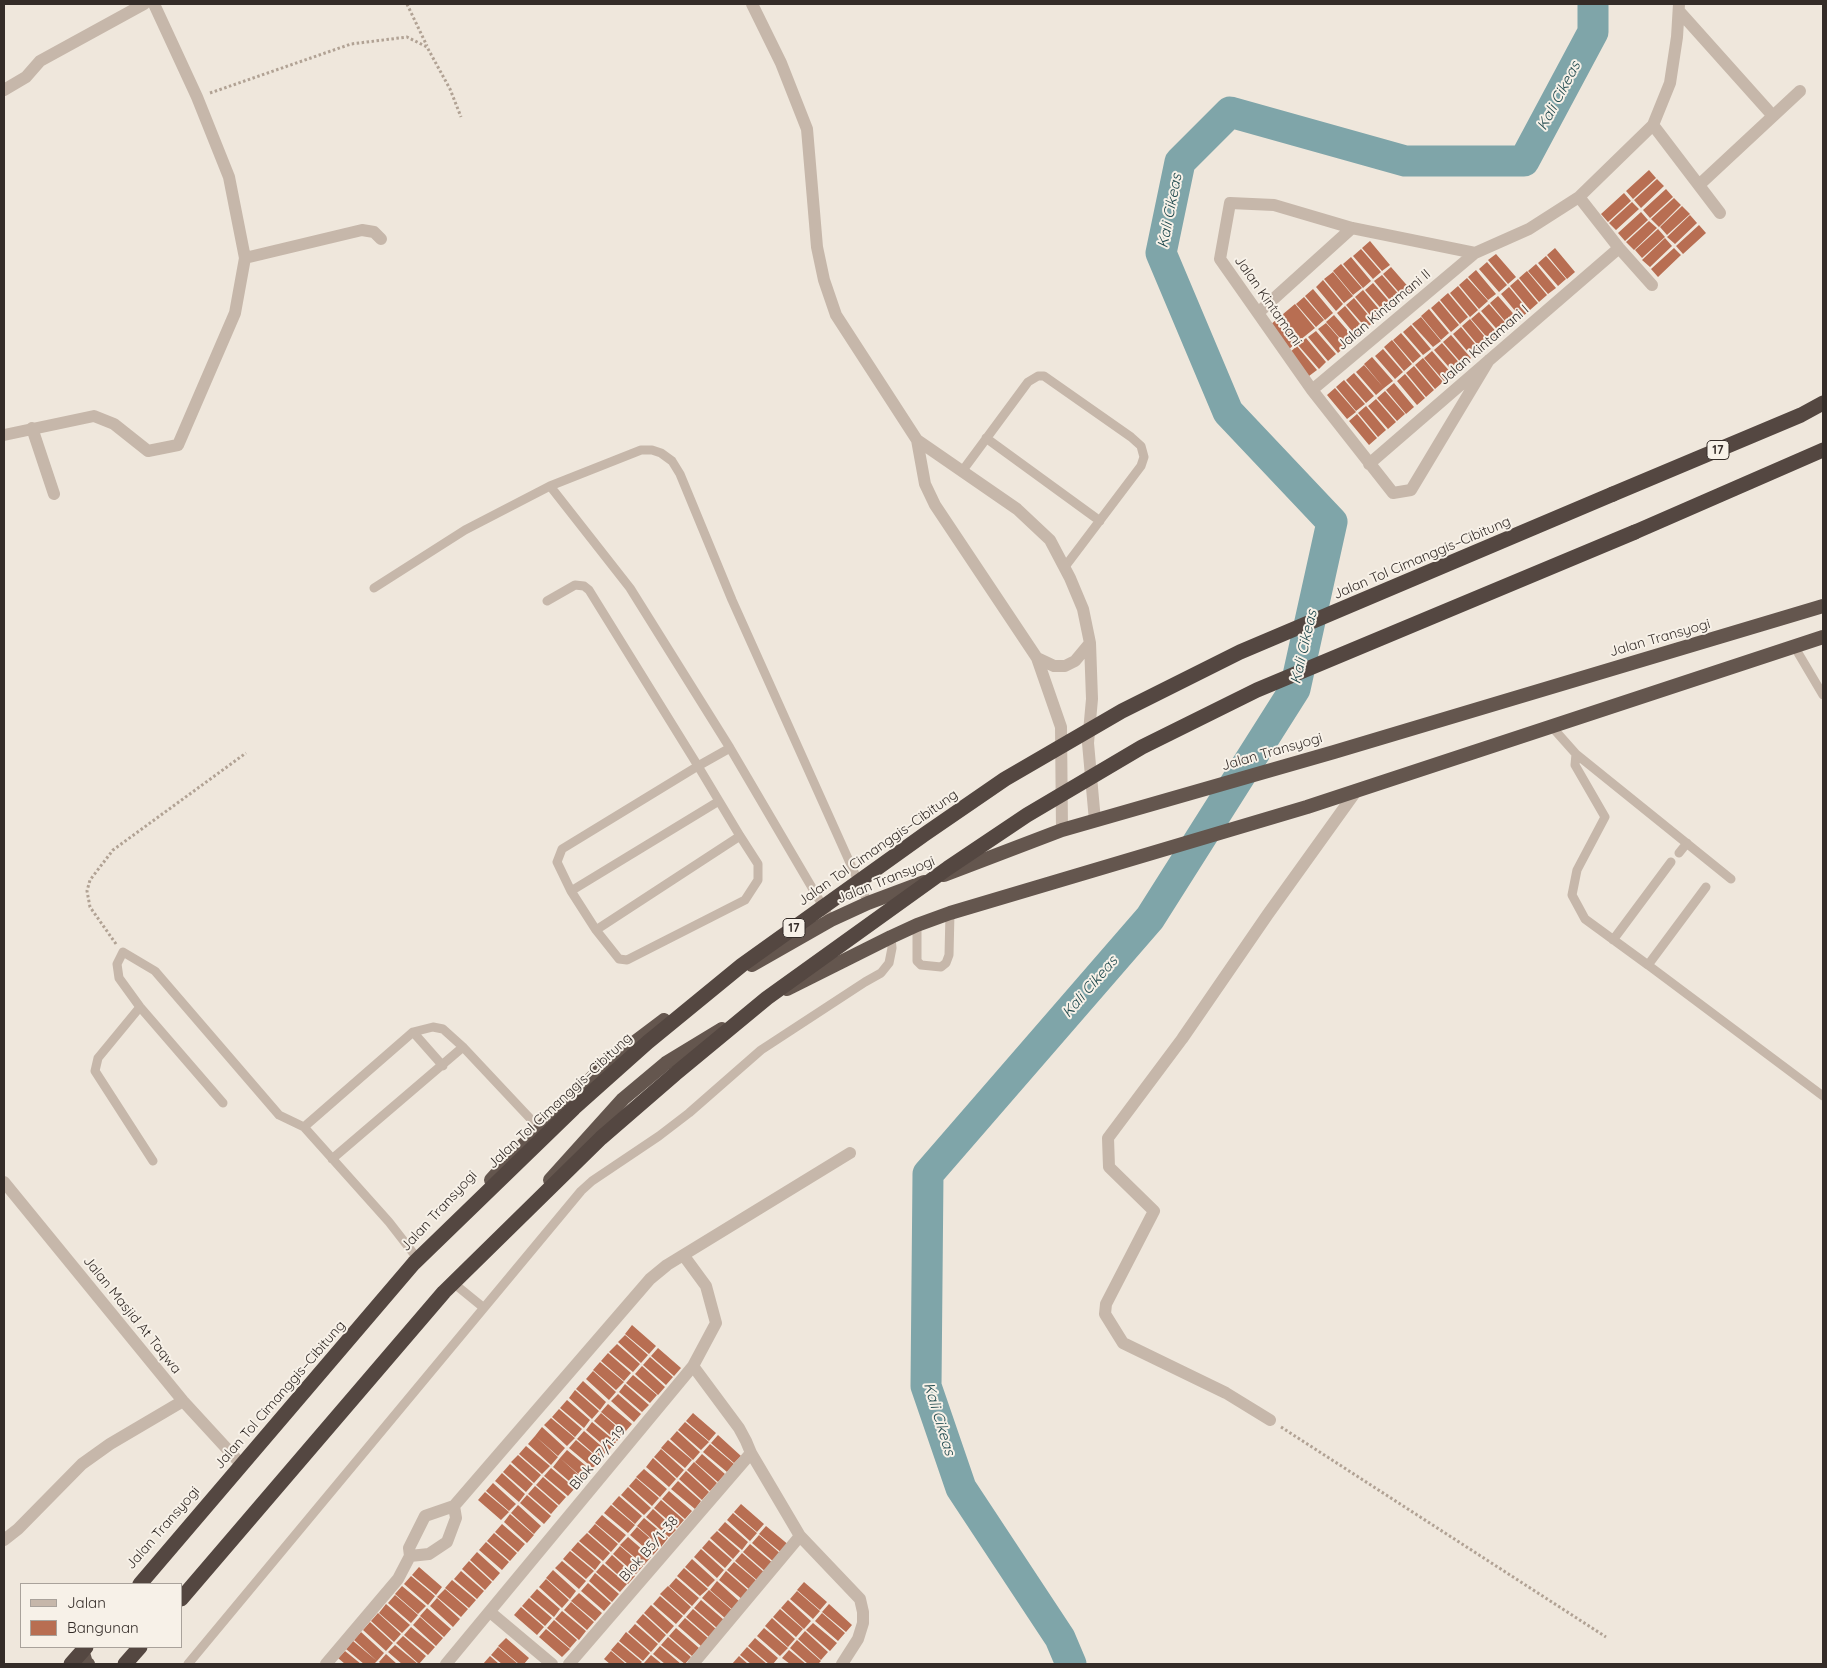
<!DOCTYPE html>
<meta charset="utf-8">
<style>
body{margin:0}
#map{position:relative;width:1827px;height:1668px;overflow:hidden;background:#efe7dc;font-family:Quicksand,sans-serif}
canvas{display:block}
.frame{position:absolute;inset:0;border:5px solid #342c28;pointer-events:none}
.legend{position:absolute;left:20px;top:1583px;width:162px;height:65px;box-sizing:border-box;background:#f7f1e8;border:1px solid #a9a29b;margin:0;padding:6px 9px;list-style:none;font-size:15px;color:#342c28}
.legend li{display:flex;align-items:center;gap:10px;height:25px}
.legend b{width:25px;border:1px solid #a9a29b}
</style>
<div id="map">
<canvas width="1827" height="1668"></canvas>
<div class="frame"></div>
<ul class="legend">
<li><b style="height:6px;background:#c6b7aa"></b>Jalan</li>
<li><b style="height:14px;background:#b86e52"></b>Bangunan</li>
</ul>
</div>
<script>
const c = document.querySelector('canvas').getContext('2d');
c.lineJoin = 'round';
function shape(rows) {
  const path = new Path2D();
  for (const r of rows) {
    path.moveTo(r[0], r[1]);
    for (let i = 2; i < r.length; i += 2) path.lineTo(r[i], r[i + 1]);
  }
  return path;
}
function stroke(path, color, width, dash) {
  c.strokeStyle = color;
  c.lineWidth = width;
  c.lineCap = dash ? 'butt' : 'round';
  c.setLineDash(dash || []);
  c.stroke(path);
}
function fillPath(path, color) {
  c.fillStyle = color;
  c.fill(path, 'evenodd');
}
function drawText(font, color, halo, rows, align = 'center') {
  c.font = font + ' Quicksand,sans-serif';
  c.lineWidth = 4;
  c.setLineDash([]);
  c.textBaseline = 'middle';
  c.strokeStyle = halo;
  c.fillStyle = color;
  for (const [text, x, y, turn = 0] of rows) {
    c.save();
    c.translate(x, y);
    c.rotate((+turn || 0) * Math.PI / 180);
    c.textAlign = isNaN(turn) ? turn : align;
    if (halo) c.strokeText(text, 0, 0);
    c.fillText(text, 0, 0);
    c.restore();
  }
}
stroke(shape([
 [1071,1664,1060,1638,961,1488,926,1386,928,1174,1150,918,1295,689,1332,522,1228,412,1161,253,1180,162,1230,112,1405,161,1524,161,1593,32,1593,4]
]), '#7fa5a9', 31);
fillPath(shape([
 [1649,170,1656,178,1633,199,1626,191],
 [1657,179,1664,186,1641,208,1634,200],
 [1666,189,1673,197,1650,218,1643,210],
 [1624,193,1631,201,1608,222,1601,214],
 [1674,198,1681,205,1659,227,1651,219],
 [1632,202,1639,209,1616,230,1609,223],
 [1682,206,1690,214,1667,235,1660,227],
 [1641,212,1648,220,1625,241,1618,233],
 [1690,215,1697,223,1675,244,1667,237],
 [1649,221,1657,228,1634,250,1626,242],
 [1699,225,1706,233,1683,254,1676,246],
 [1658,229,1665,237,1642,258,1635,250],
 [1665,238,1672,246,1650,267,1642,260],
 [1370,241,1390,265,1382,271,1362,248],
 [1555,248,1575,272,1567,279,1547,255],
 [1674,248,1681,255,1658,277,1651,269],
 [1361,249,1381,272,1373,279,1353,256],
 [1496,254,1516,277,1508,284,1488,260],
 [1546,256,1566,279,1558,286,1538,263],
 [1351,257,1371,281,1363,288,1343,264],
 [1487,262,1507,285,1499,292,1479,269],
 [1341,264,1362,288,1353,295,1333,271],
 [1536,264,1556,288,1548,294,1528,271],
 [1391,267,1411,290,1403,297,1383,274],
 [1476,270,1496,294,1488,300,1468,277],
 [1527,271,1547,295,1539,302,1519,278],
 [1333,272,1353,296,1344,303,1324,279],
 [1382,275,1402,298,1394,305,1374,281],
 [1467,278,1488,301,1479,309,1459,285],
 [1518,279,1538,303,1530,310,1510,286],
 [1323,280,1343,304,1336,311,1316,287],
 [1373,283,1393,306,1385,313,1365,290],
 [1458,286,1478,310,1470,317,1450,293],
 [1509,287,1529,311,1521,318,1501,294],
 [1313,289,1333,313,1325,320,1305,296],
 [1363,290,1383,314,1375,321,1355,297],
 [1448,293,1468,317,1460,324,1440,300],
 [1498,296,1518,319,1510,327,1490,303],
 [1304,297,1324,320,1316,327,1296,304],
 [1354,298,1374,322,1366,328,1346,305],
 [1439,301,1459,325,1451,332,1431,308],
 [1295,304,1315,328,1289,349,1270,325],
 [1489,304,1509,327,1501,334,1481,311],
 [1345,306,1365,330,1357,337,1337,313],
 [1429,309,1449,333,1441,340,1421,316],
 [1479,312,1499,335,1491,342,1471,319],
 [1334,315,1354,338,1346,345,1326,322],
 [1421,317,1441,341,1433,347,1412,324],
 [1470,319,1490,343,1482,350,1462,326],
 [1326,323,1346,346,1338,353,1318,329],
 [1411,325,1431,349,1423,355,1403,332],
 [1461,327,1481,351,1473,358,1453,334],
 [1316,331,1336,354,1328,361,1308,337],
 [1401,333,1421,356,1413,363,1393,340],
 [1451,335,1471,358,1463,365,1443,342],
 [1306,338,1326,362,1319,369,1298,345],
 [1392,340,1412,364,1404,371,1384,347],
 [1442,343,1462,366,1454,373,1434,350],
 [1297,346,1317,370,1309,376,1289,353],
 [1383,349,1403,372,1395,379,1375,356],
 [1432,351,1452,374,1444,381,1424,358],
 [1372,357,1393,381,1384,388,1364,364],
 [1423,358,1443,382,1435,389,1415,365],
 [1364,365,1384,388,1376,395,1356,372],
 [1414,366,1434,390,1426,397,1406,373],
 [1354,373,1374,396,1366,403,1346,380],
 [1405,374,1425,398,1417,405,1397,381],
 [1344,380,1365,404,1356,411,1336,387],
 [1394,383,1414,407,1406,414,1386,390],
 [1335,388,1356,412,1347,419,1327,395],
 [1385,391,1405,414,1397,421,1377,398],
 [1376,399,1396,422,1388,429,1368,406],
 [1366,406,1386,430,1378,437,1358,413],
 [1357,414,1377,438,1369,445,1349,421],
 [632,1325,656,1346,649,1354,625,1334],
 [625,1335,648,1355,641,1363,618,1342],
 [617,1344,640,1364,633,1372,609,1352],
 [658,1348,681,1368,674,1376,651,1356],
 [608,1353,631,1373,624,1381,601,1361],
 [650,1357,673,1377,666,1385,643,1365],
 [600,1362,624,1382,616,1390,593,1370],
 [642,1366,665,1387,658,1395,635,1374],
 [593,1371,616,1392,609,1400,586,1379],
 [633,1375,657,1395,650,1403,626,1383],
 [583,1381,606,1402,600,1410,576,1389],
 [625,1384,649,1405,642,1412,619,1392],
 [575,1390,599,1411,592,1419,569,1398],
 [618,1394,641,1414,634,1422,611,1401],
 [567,1400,590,1420,584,1428,560,1408],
 [608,1404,632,1424,625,1432,601,1412],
 [559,1409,582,1429,575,1437,552,1417],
 [601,1413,624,1433,617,1441,594,1421],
 [693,1413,716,1433,709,1441,686,1421],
 [551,1418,575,1438,567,1446,544,1425],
 [592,1422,616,1442,609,1450,586,1430],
 [685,1422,709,1442,701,1450,678,1430],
 [542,1427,565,1448,558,1456,535,1436],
 [584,1431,607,1451,600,1459,577,1439],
 [677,1431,700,1452,693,1460,670,1439],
 [718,1435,741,1456,734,1463,711,1443],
 [535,1436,558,1457,551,1465,528,1444],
 [576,1440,600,1460,593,1468,569,1448],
 [668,1440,692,1460,685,1468,661,1448],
 [710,1444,734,1464,727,1472,703,1452],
 [526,1446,550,1466,542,1474,519,1454],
 [661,1449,684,1470,677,1478,654,1457],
 [567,1450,591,1470,583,1478,560,1458],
 [702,1454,725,1474,718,1482,695,1462],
 [518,1455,541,1475,534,1483,511,1462],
 [560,1458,583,1479,576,1487,553,1467],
 [653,1458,676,1479,669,1487,646,1467],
 [694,1462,717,1483,710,1491,687,1470],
 [510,1464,533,1484,526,1492,503,1472],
 [551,1468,575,1488,568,1496,544,1476],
 [644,1469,667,1489,660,1497,636,1477],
 [686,1471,709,1492,702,1500,679,1479],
 [502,1473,525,1494,519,1502,495,1481],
 [543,1477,566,1497,559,1505,536,1485],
 [636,1478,659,1498,652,1506,629,1486],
 [678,1481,701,1501,695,1509,671,1489],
 [493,1483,516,1504,509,1511,486,1491],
 [535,1486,558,1506,551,1514,528,1494],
 [628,1487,651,1508,644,1515,621,1495],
 [669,1491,692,1511,685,1519,662,1499],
 [485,1492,509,1512,501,1520,478,1500],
 [527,1495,551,1516,544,1524,520,1503],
 [619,1496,642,1516,635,1524,612,1504],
 [661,1500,684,1520,677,1528,654,1508],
 [741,1504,764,1524,757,1532,734,1512],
 [518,1505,541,1526,534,1534,511,1513],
 [611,1505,635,1525,628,1533,604,1513],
 [653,1509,676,1530,669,1537,646,1517],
 [733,1513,757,1533,750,1541,727,1520],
 [510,1514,534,1535,527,1543,504,1522],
 [602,1515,626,1535,619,1543,595,1523],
 [644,1518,668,1538,661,1547,637,1526],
 [725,1522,748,1542,742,1550,718,1530],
 [502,1524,525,1544,518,1552,495,1532],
 [595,1524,618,1544,611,1552,588,1532],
 [766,1526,790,1546,783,1554,759,1534],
 [637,1527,660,1547,653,1555,630,1535],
 [717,1531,740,1551,733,1559,710,1538],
 [494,1533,517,1553,510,1561,487,1541],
 [587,1533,610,1553,603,1561,579,1541],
 [759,1535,782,1555,775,1563,752,1543],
 [628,1537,651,1557,644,1565,620,1545],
 [709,1540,732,1560,725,1568,702,1548],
 [486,1542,509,1562,502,1570,479,1550],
 [578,1542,601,1562,595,1570,571,1550],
 [750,1544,774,1564,767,1573,743,1552],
 [620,1546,643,1566,636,1574,613,1554],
 [701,1549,724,1570,717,1578,694,1557],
 [570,1551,594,1571,586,1579,563,1559],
 [477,1552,500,1573,493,1581,470,1560],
 [742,1553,765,1573,758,1581,735,1561],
 [612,1555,635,1576,628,1584,605,1563],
 [692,1559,715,1580,708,1587,685,1567],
 [469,1561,492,1582,485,1590,462,1569],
 [562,1561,586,1581,579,1589,555,1568],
 [734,1562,758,1582,750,1590,727,1570],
 [603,1564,627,1584,620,1592,596,1572],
 [419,1567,442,1587,436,1595,412,1575],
 [684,1568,708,1589,700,1596,677,1576],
 [553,1570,576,1591,570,1599,546,1578],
 [461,1571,484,1591,477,1599,454,1579],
 [726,1571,750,1592,743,1600,719,1580],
 [595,1573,619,1594,612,1602,589,1581],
 [411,1576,435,1596,428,1605,404,1584],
 [676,1578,699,1598,692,1606,669,1586],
 [546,1579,569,1600,562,1608,539,1587],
 [452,1580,476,1600,469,1608,445,1588],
 [717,1581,740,1602,733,1610,710,1590],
 [804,1582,827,1602,820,1610,797,1590],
 [588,1583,611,1603,604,1611,581,1591],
 [402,1586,426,1606,418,1614,395,1594],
 [668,1586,691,1607,684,1615,660,1594],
 [445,1589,468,1609,461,1617,437,1597],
 [537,1589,560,1609,554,1617,530,1597],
 [709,1590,733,1611,726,1619,702,1598],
 [797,1591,820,1611,813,1619,790,1599],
 [579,1593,602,1613,595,1621,571,1601],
 [395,1595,418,1615,411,1623,388,1603],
 [660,1596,683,1616,676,1624,653,1604],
 [437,1598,460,1619,453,1627,430,1606],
 [529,1598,552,1618,545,1626,522,1606],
 [701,1600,724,1620,717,1628,694,1608],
 [788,1600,811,1621,804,1629,781,1608],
 [571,1602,594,1622,587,1630,564,1610],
 [386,1604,410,1625,402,1633,379,1613],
 [829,1604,852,1625,846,1632,822,1612],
 [651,1605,674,1626,667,1634,644,1613],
 [521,1607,544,1627,537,1635,514,1615],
 [427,1608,451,1629,444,1637,420,1616],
 [693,1609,716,1629,709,1637,686,1617],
 [780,1609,803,1629,796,1637,773,1617],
 [562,1611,586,1631,579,1640,555,1619],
 [378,1613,401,1634,394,1642,371,1621],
 [822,1613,845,1633,838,1641,815,1621],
 [643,1614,666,1635,659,1643,636,1622],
 [420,1617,443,1638,436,1646,413,1625],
 [685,1618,708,1638,701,1646,678,1626],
 [772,1618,795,1639,788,1647,765,1626],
 [554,1620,577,1640,570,1648,547,1628],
 [370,1622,393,1643,386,1651,363,1630],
 [813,1623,837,1643,830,1651,806,1630],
 [635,1624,658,1644,651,1652,628,1632],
 [411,1627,435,1647,428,1655,404,1635],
 [676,1628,699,1648,692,1656,669,1636],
 [764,1628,788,1648,780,1656,757,1636],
 [546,1629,570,1649,562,1657,539,1637],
 [805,1631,828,1652,821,1660,798,1639],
 [361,1632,384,1653,377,1661,354,1640],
 [626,1632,650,1653,643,1661,619,1641],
 [403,1636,426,1656,419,1664,396,1643],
 [668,1637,691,1657,685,1664,661,1645],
 [506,1638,529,1658,524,1664,519,1664,498,1646],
 [755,1638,778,1658,773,1664,769,1664,748,1646],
 [797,1640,821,1661,818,1664,808,1664,790,1648],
 [353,1641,377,1661,374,1664,364,1664,346,1649],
 [618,1642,642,1662,640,1664,628,1664,611,1650],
 [395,1645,418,1664,402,1664,388,1652],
 [660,1646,681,1664,665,1664,653,1654],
 [498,1647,518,1664,502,1664,491,1655],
 [747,1647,767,1664,751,1664,740,1655],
 [789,1650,806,1664,790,1664,782,1658],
 [345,1651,361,1664,345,1664,338,1658],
 [611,1651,626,1664,610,1664,604,1659],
 [386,1654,397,1664,381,1664,379,1662],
 [651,1655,662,1664,646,1664,644,1663],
 [490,1656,499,1664,483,1664],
 [739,1656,748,1664,732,1664]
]), '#b86e52');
stroke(shape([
 [407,4,427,46],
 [210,93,351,44,407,37,427,47,450,89,461,117],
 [116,944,90,907,87,891,90,880,113,850,246,753],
 [1281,1427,1606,1637]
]), '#b1a294', 3, [2.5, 2.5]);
stroke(shape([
 [986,438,1100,521],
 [963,470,1028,382,1038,376,1044,376,1131,437,1141,446,1144,457,1141,466,1064,568],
 [550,486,630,588,730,748,831,920],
 [374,588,465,530,550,486,641,450,652,450,661,453,672,461,680,474,732,600,868,903],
 [547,601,575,585,584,586,589,590,698,766,740,836,758,864,758,880,745,900,627,960,619,959,596,930,571,891,557,862,562,849,698,766,730,748],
 [1794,646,1823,695],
 [1552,727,1576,754,1575,765,1605,817,1577,870,1572,895,1585,919,1648,965,1706,887],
 [1576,754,1731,879],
 [1679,853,1687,843],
 [571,891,719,801],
 [917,925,917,961,921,965,941,967,946,963,949,955,950,913],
 [596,930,740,836],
 [1613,940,1671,862],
 [1648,965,1823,1096],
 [140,1007,98,1058,95,1071,153,1161],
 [413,1032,433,1027,443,1029,463,1047,540,1129],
 [223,1103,140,1007,119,978,117,964,123,952,155,971,279,1115,304,1127],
 [332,1159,463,1047],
 [417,1258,389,1222,304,1127,413,1032,443,1066],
 [457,1286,484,1308],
 [188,1664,581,1191,592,1181,659,1136,689,1113,761,1050,865,982,881,973,889,963,892,948,891,937]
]), '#c6b7aa', 9);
stroke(shape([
 [752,4,781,63,807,129,817,247,824,280,836,315,917,440,925,484,935,505,1037,658,1061,727,1062,830],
 [1679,11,1773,116],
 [4,90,26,77,40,61,144,4],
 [1653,125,1720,213],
 [1699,185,1800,91],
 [1579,197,1619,248,1652,285],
 [245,258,362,230,374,232,381,239],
 [1259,312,1352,228],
 [1489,360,1411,490,1393,493,1312,390,1220,259,1230,203,1274,205,1352,228,1475,253,1529,229,1579,197,1653,125,1670,83,1677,37,1679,4],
 [1312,390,1475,253],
 [32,428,54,494],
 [4,435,94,416,114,424,148,451,178,445,235,313,245,258,229,177,197,97,154,4],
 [917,440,1017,509,1050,540,1070,578,1083,609,1090,643,1092,699,1088,743,1095,821],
 [1369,464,1619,248],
 [1037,658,1054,666,1065,666,1075,661,1090,643],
 [4,1182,183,1401,240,1463],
 [693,1366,739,1428,746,1441,751,1453,800,1536,860,1599,863,1612,863,1623,858,1639,842,1664],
 [1270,1420,1226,1393,1123,1343,1105,1314,1106,1304,1154,1211,1109,1167,1108,1138,1182,1039,1268,914,1357,790],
 [4,1540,18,1529,82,1464,110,1444,183,1401],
 [410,1556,429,1554,447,1542,456,1518,454,1506],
 [490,1612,552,1664],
 [326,1664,398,1579,410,1556,409,1548,425,1516,454,1506,650,1279,667,1265,850,1153],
 [446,1664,693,1366,716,1323,706,1286,684,1256],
 [569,1664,751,1453],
 [693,1664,800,1536]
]), '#c6b7aa', 12);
stroke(shape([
 [944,875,1062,830,1334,752,1823,606],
 [752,965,831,920,868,903,924,882],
 [787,989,891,937,917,925,950,913,1307,807,1823,637],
 [491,1180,519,1149,607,1063,664,1020],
 [550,1180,623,1099,666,1063,722,1029],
 [84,1647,83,1653,86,1663,88,1664]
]), '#64564e', 14);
stroke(shape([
 [1613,494,1801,415,1823,403],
 [1635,532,1823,450],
 [125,1664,140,1647]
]), '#544741', 15);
stroke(shape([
 [140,1584,414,1263,574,1108,648,1042,742,965,925,834,1005,779,1122,711,1240,652,1613,494],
 [181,1599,444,1292,601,1138,675,1074,767,998,948,868,1027,815,1142,747,1257,690,1635,532],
 [71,1664,86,1647]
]), '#544741', 15);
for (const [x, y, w] of [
 [1718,450,22],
 [794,928,22]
]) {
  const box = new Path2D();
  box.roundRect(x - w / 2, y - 9.5, w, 19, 4);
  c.fillStyle = '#f7f1e8';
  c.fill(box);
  stroke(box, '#342c28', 1);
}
drawText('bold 12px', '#342c28', null, [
 ["17",1718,450],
 ["17",794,928]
]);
drawText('14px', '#342c28', '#f7f1e8', [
 ["Jalan Kintamani",1268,301,55],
 ["Jalan Kintamani II",1384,310,-40],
 ["Jalan Kintamani I",1484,345,-41],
 ["Jalan Tol Cimanggis–Cibitung",1422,558,-23],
 ["Jalan Transyogi",1660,638,-16],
 ["Jalan Transyogi",1272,752,-16],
 ["Jalan Tol Cimanggis–Cibitung",878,848,-35],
 ["Jalan Transyogi",886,880,-22],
 ["Jalan Tol Cimanggis–Cibitung",560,1101,-43],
 ["Jalan Transyogi",439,1211,-47],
 ["Jalan Masjid At Taqwa",132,1315,51],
 ["Jalan Tol Cimanggis–Cibitung",280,1395,-49],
 ["Blok B7/1-19",598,1458,-50],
 ["Jalan Transyogi",163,1528,-49],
 ["Blok B5/1-38",649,1549,-49]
]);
drawText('italic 15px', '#234c50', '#f7f1e8', [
 ["Kali Cikeas",1559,96,-62],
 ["Kali Cikeas",1170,211,-79],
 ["Kali Cikeas",1304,647,-77],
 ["Kali Cikeas",1090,987,-49],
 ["Kali Cikeas",939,1419,73]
]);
</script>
